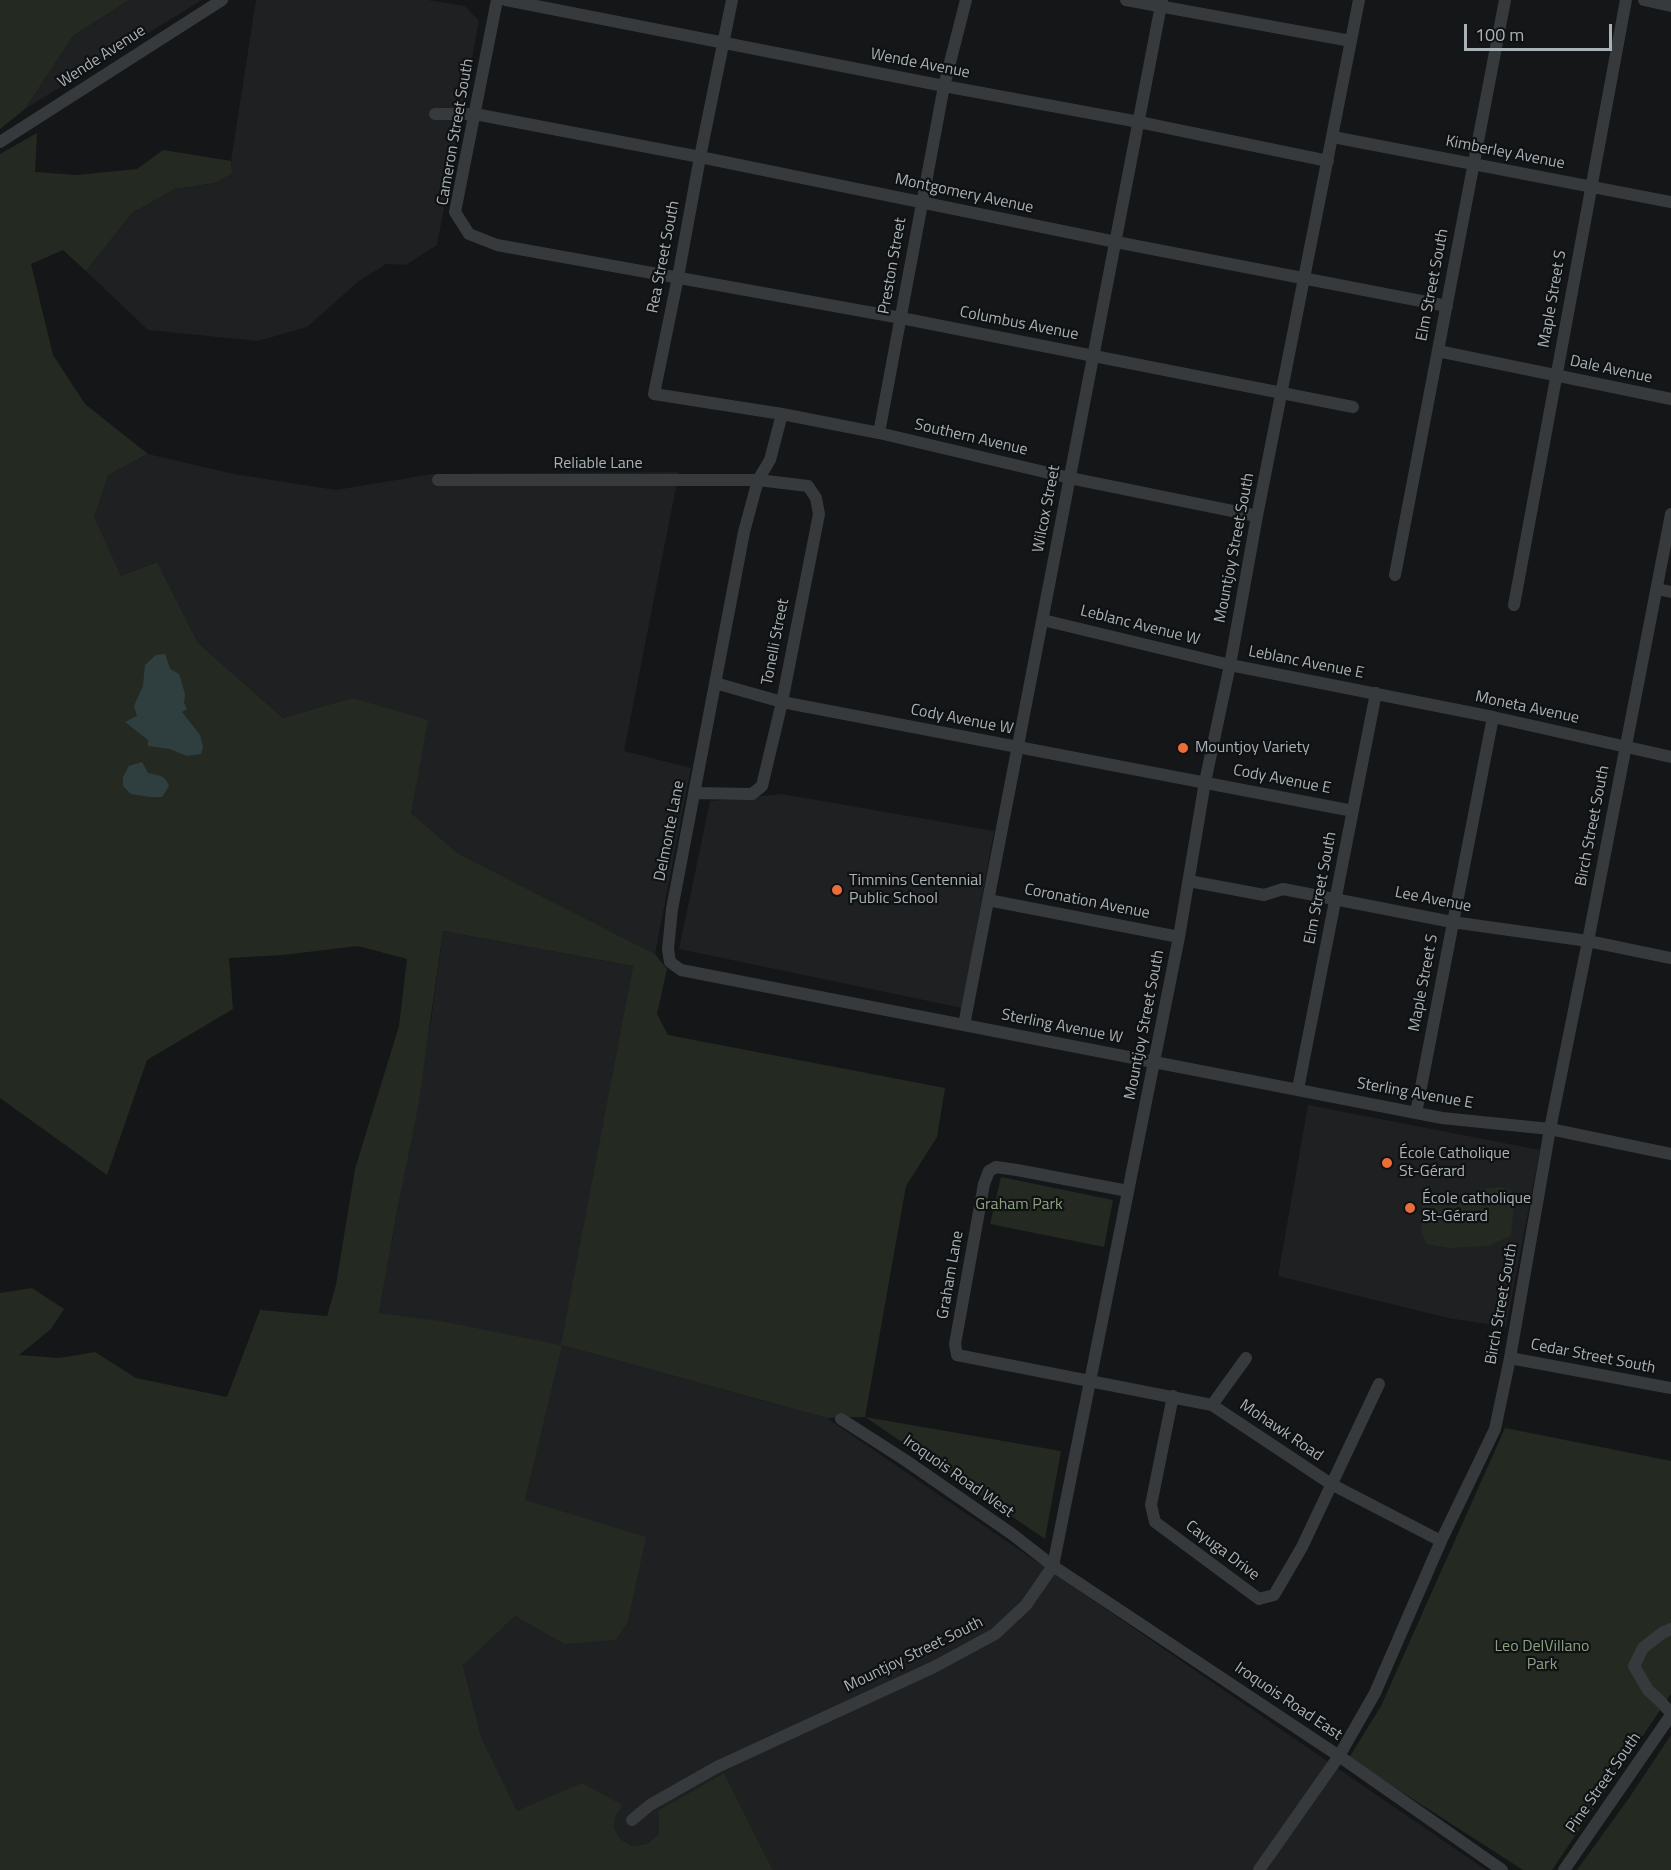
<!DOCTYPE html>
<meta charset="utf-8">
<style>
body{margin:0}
#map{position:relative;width:1671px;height:1870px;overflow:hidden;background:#151617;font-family:"Titillium Web",sans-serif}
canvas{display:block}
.scale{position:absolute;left:1464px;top:24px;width:148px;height:27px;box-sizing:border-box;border:3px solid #a8b2b7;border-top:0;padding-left:8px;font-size:18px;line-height:21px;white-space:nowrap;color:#a8b2b7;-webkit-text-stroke:4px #101112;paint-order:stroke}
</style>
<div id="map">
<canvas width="1671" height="1870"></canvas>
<div class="scale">100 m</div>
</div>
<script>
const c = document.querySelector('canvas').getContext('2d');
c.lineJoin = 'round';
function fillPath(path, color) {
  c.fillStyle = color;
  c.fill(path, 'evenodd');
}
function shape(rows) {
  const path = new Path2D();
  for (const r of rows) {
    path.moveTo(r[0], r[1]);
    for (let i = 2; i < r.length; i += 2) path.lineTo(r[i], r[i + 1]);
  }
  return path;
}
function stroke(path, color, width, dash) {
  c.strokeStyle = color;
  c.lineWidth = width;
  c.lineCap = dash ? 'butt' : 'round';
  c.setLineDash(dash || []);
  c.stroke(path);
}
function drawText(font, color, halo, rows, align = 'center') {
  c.font = font + ' "Titillium Web",sans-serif';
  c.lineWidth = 4.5;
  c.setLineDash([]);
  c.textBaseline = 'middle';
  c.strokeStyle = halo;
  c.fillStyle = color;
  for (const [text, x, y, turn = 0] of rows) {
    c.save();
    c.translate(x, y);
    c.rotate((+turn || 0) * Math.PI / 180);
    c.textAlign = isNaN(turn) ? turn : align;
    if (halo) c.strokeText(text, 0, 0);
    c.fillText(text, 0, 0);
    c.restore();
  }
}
fillPath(shape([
 [129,0,202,0,25,109,73,36],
 [256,0,428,0,465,6,479,21,437,245,406,265,386,264,359,281,307,327,258,341,148,330,86,271,132,213,175,189,215,183,232,174,231,161],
 [148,454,234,474,336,490,433,474,679,472,624,751,691,768,655,954,457,853,411,813,352,698,283,718,198,643,157,562,121,576,93,517,108,475],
 [782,794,994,831,962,1008,679,949,710,801],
 [443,931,633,966,562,1345,827,1418,1486,1870,773,1870,724,1773,659,1810,659,1834,647,1844,632,1846,620,1839,614,1828,615,1817,517,1812,481,1737,463,1664,515,1616,564,1644,525,1500,561,1345,379,1313,431,1021],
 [1308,1105,1540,1150,1506,1327,1448,1318,1278,1276]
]), '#1f2021');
fillPath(shape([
 [0,0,129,0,73,36,25,109,0,129],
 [37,133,35,172,77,175,137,169,163,150,231,161,232,174,215,183,175,189,132,213,86,271,63,250,31,264,53,355,85,404,148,454,108,475,94,517,121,576,157,562,198,643,283,718,352,698,428,720,411,813,457,853,655,954,667,969,657,1014,668,1035,945,1088,937,1137,906,1186,865,1417,1061,1451,1045,1539,865,1417,827,1418,562,1345,525,1500,646,1537,628,1621,616,1640,564,1644,515,1616,463,1665,481,1737,517,1811,582,1783,622,1805,615,1817,614,1828,620,1839,632,1846,647,1844,659,1834,659,1810,724,1773,773,1870,0,1870,0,1293,32,1288,64,1309,51,1329,19,1355,59,1358,95,1352,136,1378,227,1397,260,1310,327,1316,336,1285,355,1169,399,1026,407,959,358,946,283,955,229,958,233,1009,147,1060,107,1175,0,1098,0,154],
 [443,931,633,966,561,1345,440,1321,379,1313,397,1211,418,1107],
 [1001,1177,1113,1200,1104,1247,990,1224],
 [1501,1187,1512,1191,1514,1207,1511,1235,1489,1246,1449,1248,1427,1244,1421,1233,1422,1203,1457,1202,1481,1189],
 [1505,1428,1671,1461,1671,1694,1552,1870,1523,1870,1349,1758,1381,1706],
 [1671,1735,1671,1870,1577,1870,1629,1798]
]), '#242a22');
fillPath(shape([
 [165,654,170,669,179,674,185,694,184,703,187,709,182,712,200,735,203,747,201,754,187,756,170,749,148,746,148,740,125,722,137,716,134,706,143,686,145,665,156,655],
 [142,762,148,773,161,776,166,780,169,786,162,797,150,797,131,794,123,786,123,777,129,766]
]), '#2f3f40');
stroke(shape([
 [497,0,455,212,469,234,497,245,901,318,1353,407],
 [506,0,944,86,1139,122,1328,161],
 [732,0,700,157,678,277,654,394,782,414,879,433,1070,478,1257,516],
 [1126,0,1351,41],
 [1644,0,1671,6],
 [435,114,475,114,700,157,1116,242,1447,306],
 [1333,137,1671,202],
 [0,142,222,0],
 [1438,351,1671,399],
 [782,414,770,460,758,480,744,532,672,909,668,949,670,962,681,970,1442,1118,1550,1129,1671,1154],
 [879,433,944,86,966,0],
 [438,480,758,480,808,486,816,498,819,514,782,702,762,786,752,794,694,793],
 [1395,575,1505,0],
 [1657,589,1671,592],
 [1514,605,1626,0],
 [1043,620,1230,665,1493,717,1671,757],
 [715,683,782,702,1353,811],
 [1189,881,1264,895,1283,889,1452,922,1588,941,1671,958],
 [988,900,1179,937],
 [964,1025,1162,0],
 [1298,1089,1376,693],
 [1416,1113,1493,717],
 [1128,1191,1017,1170,996,1167,989,1171,984,1184,955,1344,957,1355,1212,1405,1331,1484,1441,1541],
 [1510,1358,1671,1388],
 [1173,1396,1151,1505,1155,1522,1259,1599,1274,1595,1302,1547,1379,1384],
 [1212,1405,1246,1358],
 [841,1419,905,1460,1012,1534,1053,1566,1339,1756,1502,1870],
 [1671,1629,1662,1633,1643,1648,1634,1666,1648,1690,1659,1700,1671,1713],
 [632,1820,650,1805,717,1767,934,1667,995,1634,1026,1605,1053,1566,1179,937,1205,782,1230,665,1257,516,1359,0],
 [1259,1870,1339,1756,1375,1693,1441,1541,1495,1429,1510,1358,1550,1129,1588,941,1671,514],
 [1564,1870,1671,1715]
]), '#373a3c', 12);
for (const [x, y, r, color] of [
 [1183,748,6,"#eb6d3a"],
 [837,890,6,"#eb6d3a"],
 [1387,1163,6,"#eb6d3a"],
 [1410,1208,6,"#eb6d3a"]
]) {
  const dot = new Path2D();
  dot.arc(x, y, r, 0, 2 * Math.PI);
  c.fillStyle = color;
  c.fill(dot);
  stroke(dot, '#101112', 2);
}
drawText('16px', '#a8b2b7', '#101112', [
 ["Wende Avenue",102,57,-33],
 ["Wende Avenue",920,64,11],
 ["Cameron Street South",456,132,-80],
 ["Kimberley Avenue",1505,153,11],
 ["Montgomery Avenue",964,194,12],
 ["Rea Street South",664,257,-79],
 ["Preston Street",893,266,-80],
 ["Elm Street South",1433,285,-79],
 ["Maple Street S",1553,299,-80],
 ["Columbus Avenue",1019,324,11],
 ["Dale Avenue",1611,370,12],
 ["Southern Avenue",971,438,13],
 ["Reliable Lane",598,464],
 ["Wilcox Street",1047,509,-79],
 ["Mountjoy Street South",1235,548,-79],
 ["Leblanc Avenue W",1140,626,14],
 ["Tonelli Street",776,642,-79],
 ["Leblanc Avenue E",1306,663,11],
 ["Moneta Avenue",1527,708,12],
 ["Cody Avenue W",962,720,11],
 ["Cody Avenue E",1282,780,11],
 ["Birch Street South",1593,826,-79],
 ["Delmonte Lane",670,831,-79],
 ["Elm Street South",1321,888,-79],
 ["Lee Avenue",1433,900,11],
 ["Coronation Avenue",1087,902,11],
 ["Maple Street S",1424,983,-79],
 ["Mountjoy Street South",1145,1025,-79],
 ["Sterling Avenue W",1062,1027,11],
 ["Sterling Avenue E",1415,1094,10],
 ["Graham Lane",951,1275,-80],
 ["Birch Street South",1502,1304,-80],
 ["Cedar Street South",1593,1357,11],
 ["Mohawk Road",1281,1431,34],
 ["Iroquois Road West",958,1477,35],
 ["Cayuga Drive",1222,1551,37],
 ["Mountjoy Street South",914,1655,-26],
 ["Iroquois Road East",1288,1702,34],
 ["Pine Street South",1604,1783,-55]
]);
drawText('16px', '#a8b2b7', '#101112', [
 ["Mountjoy Variety",1195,748],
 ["Timmins Centennial",849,881],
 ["Public School",849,899],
 ["École Catholique",1399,1154],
 ["St-Gérard",1399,1172],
 ["École catholique",1422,1199],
 ["St-Gérard",1422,1217]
], 'left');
drawText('16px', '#8aa180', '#101112', [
 ["Graham Park",1019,1205],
 ["Leo DelVillano",1542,1647],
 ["Park",1542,1665]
]);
</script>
